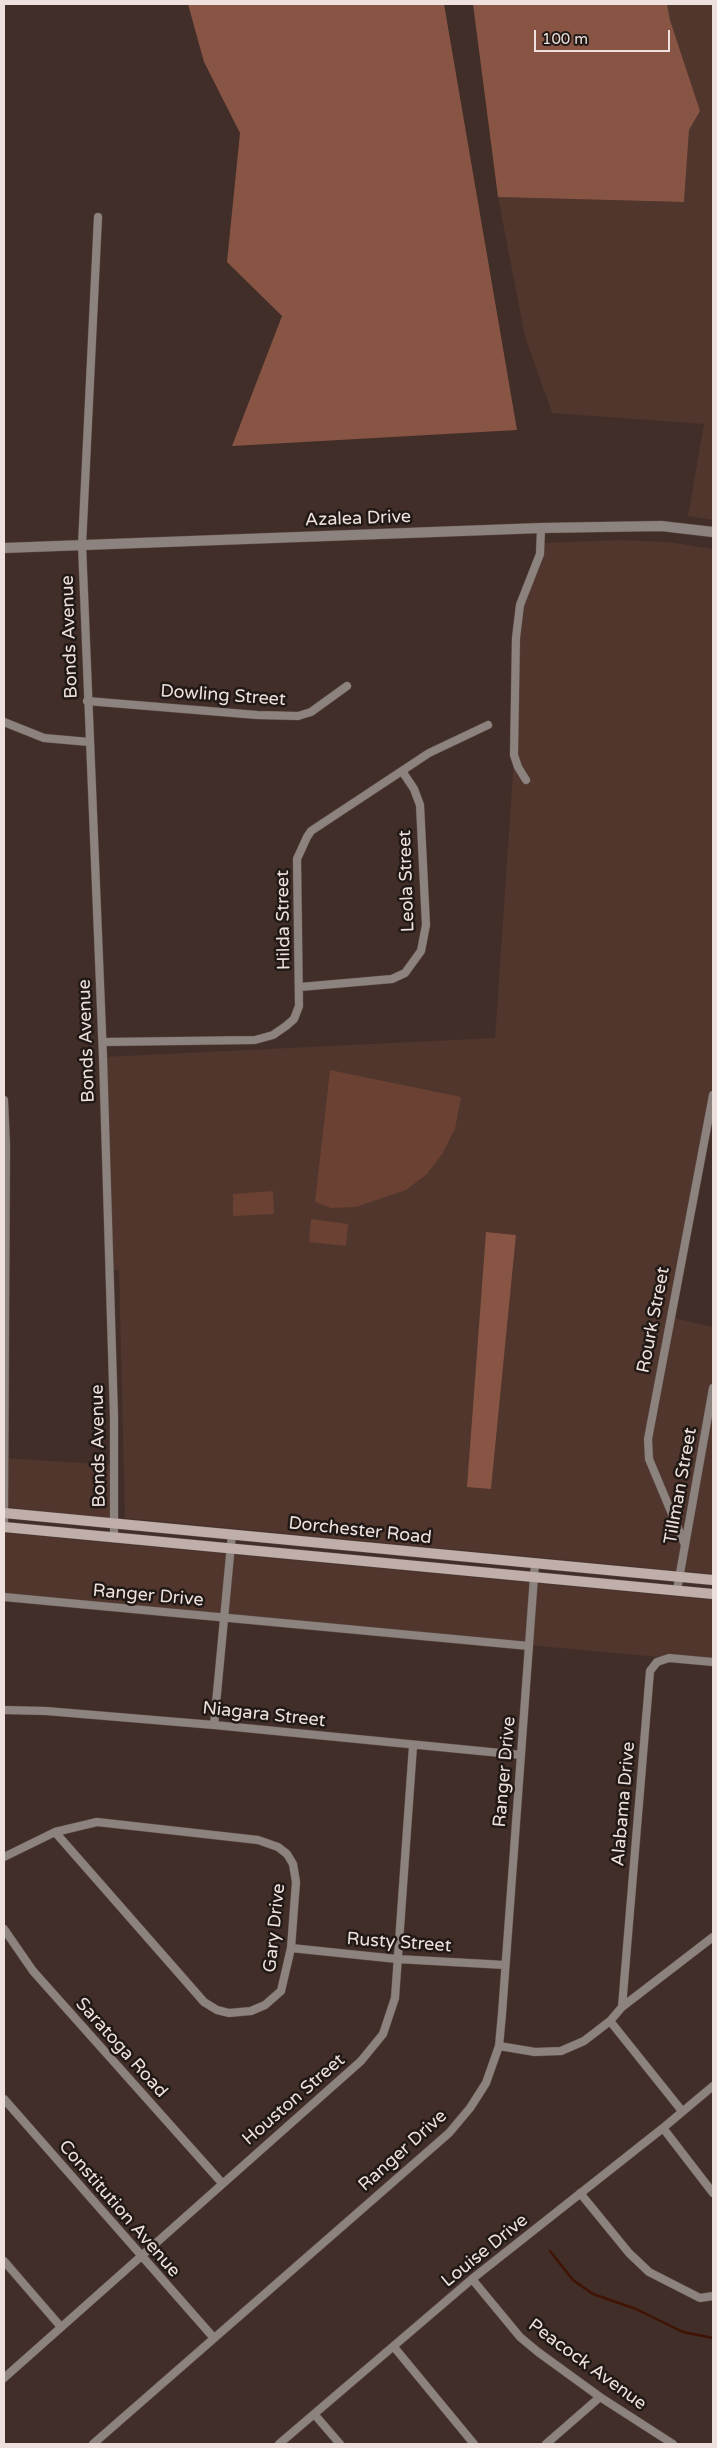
<!DOCTYPE html>
<style>
body{margin:0}
#map{position:relative;width:717px;height:2448px;overflow:hidden;background:#412e28;font-family:"Varela Round",sans-serif}
canvas{display:block}
.frame{position:absolute;inset:0;border:5px solid #eee1dd;pointer-events:none}
.scale{position:absolute;left:534px;top:30px;width:136px;height:22px;box-sizing:border-box;border:2px solid #eee1dd;border-top:0;padding-left:6px;font-size:15px;line-height:18px;white-space:nowrap;color:#eee1dd;-webkit-text-stroke:4px #211916;paint-order:stroke}
</style>
<div id="map">
<canvas width="717" height="2448"></canvas>
<div class="frame"></div>
<div class="scale">100 m</div>
</div>
<script>
const c = document.querySelector('canvas').getContext('2d');
c.lineJoin = 'round';
function fillPath(path, color) {
  c.fillStyle = color;
  c.fill(path, 'evenodd');
}
function shape(rows) {
  const path = new Path2D();
  for (const r of rows) {
    path.moveTo(r[0], r[1]);
    for (let i = 2; i < r.length; i += 2) path.lineTo(r[i], r[i + 1]);
  }
  return path;
}
function stroke(path, color, width, dash) {
  c.strokeStyle = color;
  c.lineWidth = width;
  c.lineCap = dash ? 'butt' : 'round';
  c.setLineDash(dash || []);
  c.stroke(path);
}
function drawText(font, color, halo, rows, align = 'center') {
  c.font = font + ' "Varela Round",sans-serif';
  c.lineWidth = 5;
  c.setLineDash([]);
  c.textBaseline = 'middle';
  c.strokeStyle = halo;
  c.fillStyle = color;
  for (const [text, x, y, turn = 0] of rows) {
    c.save();
    c.translate(x, y);
    c.rotate((+turn || 0) * Math.PI / 180);
    c.textAlign = isNaN(turn) ? turn : align;
    if (halo) c.strokeText(text, 0, 0);
    c.fillText(text, 0, 0);
    c.restore();
  }
}
fillPath(shape([
 [667,4,713,4,713,520,688,516,704,424,552,413,525,337,498,197,684,202,689,130,700,111,670,20],
 [621,540,668,542,713,549,713,1095,670,1317,713,1327,713,1574,125,1518,119,1270,109,1270,103,1057,495,1038,514,758,518,618,542,543],
 [487,1232,516,1235,491,1489,485,1256],
 [5,1458,114,1465,111,1518,5,1507],
 [4,1533,713,1600,713,1662,4,1597]
]), '#50362d');
fillPath(shape([
 [330,1070,461,1097,455,1129,442,1154,427,1174,406,1190,356,1207,331,1208,315,1202],
 [273,1191,274,1214,233,1216,233,1194],
 [311,1219,348,1224,346,1246,309,1242]
]), '#6b4133');
fillPath(shape([
 [188,4,444,4,517,430,232,446,282,316,227,262,240,133,204,62],
 [473,4,667,4,670,20,700,111,689,130,684,202,498,197],
 [486,1232,516,1235,491,1489,467,1487]
]), '#854');
stroke(shape([
 [550,2251,573,2280,593,2294,636,2309,683,2332,713,2338]
]), '#401304', 2.5);
const minor = shape([
 [98,217,82,545,103,1057,114,1417,114,1537],
 [87,701,257,715,298,716,311,712,347,686],
 [4,722,44,738,89,742],
 [526,780,518,767,514,755,516,638,520,605,540,554,541,528],
 [300,987,392,979,405,973,421,951,426,925,420,805,414,789,402,771],
 [103,1042,255,1040,273,1035,286,1026,294,1019,299,1006,297,859,307,837,311,831,429,753,488,725],
 [4,1100,6,1145,4,1521],
 [685,1545,649,1459,648,1439,713,1095],
 [677,1590,713,1388],
 [4,1597,529,1646],
 [4,1710,46,1711,214,1725,521,1755],
 [214,1725,232,1534],
 [4,1857,55,1832,97,1822,258,1840,278,1847,287,1854,293,1864,296,1882,291,1948,281,1991,265,2005,251,2011,229,2013,217,2010,204,2002,55,1832],
 [4,1929,33,1971,222,2183],
 [291,1948,397,1959,505,1965],
 [622,2007,650,1671,657,1662,669,1658,713,1662],
 [610,2021,682,2111],
 [499,2046,535,2052,561,2051,584,2041,610,2021,622,2007,713,1937],
 [4,2099,213,2337],
 [663,2128,713,2193],
 [580,2193,629,2253,649,2272,700,2298,713,2296],
 [4,2261,61,2327],
 [472,2279,520,2337,538,2352,600,2397,673,2444],
 [394,2347,474,2444],
 [4,2378,361,2061,383,2034,395,1998,413,1746],
 [315,2415,340,2444],
 [93,2444,449,2133,470,2108,486,2083,499,2046,502,2014,535,1563],
 [279,2444,472,2279,663,2128,713,2086],
 [546,2444,600,2397]
]);
const tertiary = shape([
 [4,548,541,528,661,526,713,532]
]);
const secondary = shape([
 [4,1513,713,1580],
 [4,1527,713,1594]
]);
stroke(minor, '#5d4b45', 9);
stroke(tertiary, '#5d4b45', 11);
stroke(secondary, '#5d4b45', 11);
stroke(minor, '#8c827e', 8);
stroke(tertiary, '#8c827e', 10);
stroke(secondary, '#bfaea9', 10);
drawText('18px', '#eee1dd', '#211916', [
 ["Azalea Drive",358,519,-2],
 ["Bonds Avenue",70,637,-92],
 ["Dowling Street",223,696,4],
 ["Leola Street",407,881,-92],
 ["Hilda Street",284,920,-91],
 ["Bonds Avenue",87,1041,-92],
 ["Rourk Street",654,1320,-79],
 ["Bonds Avenue",99,1446,-91],
 ["Tillman Street",681,1486,-80],
 ["Dorchester Road",360,1531,6],
 ["Ranger Drive",148,1596,5],
 ["Niagara Street",264,1715,6],
 ["Ranger Drive",505,1772,-85],
 ["Alabama Drive",624,1804,-85],
 ["Gary Drive",275,1928,-84],
 ["Rusty Street",399,1943,4],
 ["Saratoga Road",121,2048,48],
 ["Houston Street",294,2100,-41],
 ["Ranger Drive",403,2151,-42],
 ["Constitution Avenue",119,2209,49],
 ["Louise Drive",485,2251,-39],
 ["Peacock Avenue",587,2365,36]
]);
</script>
